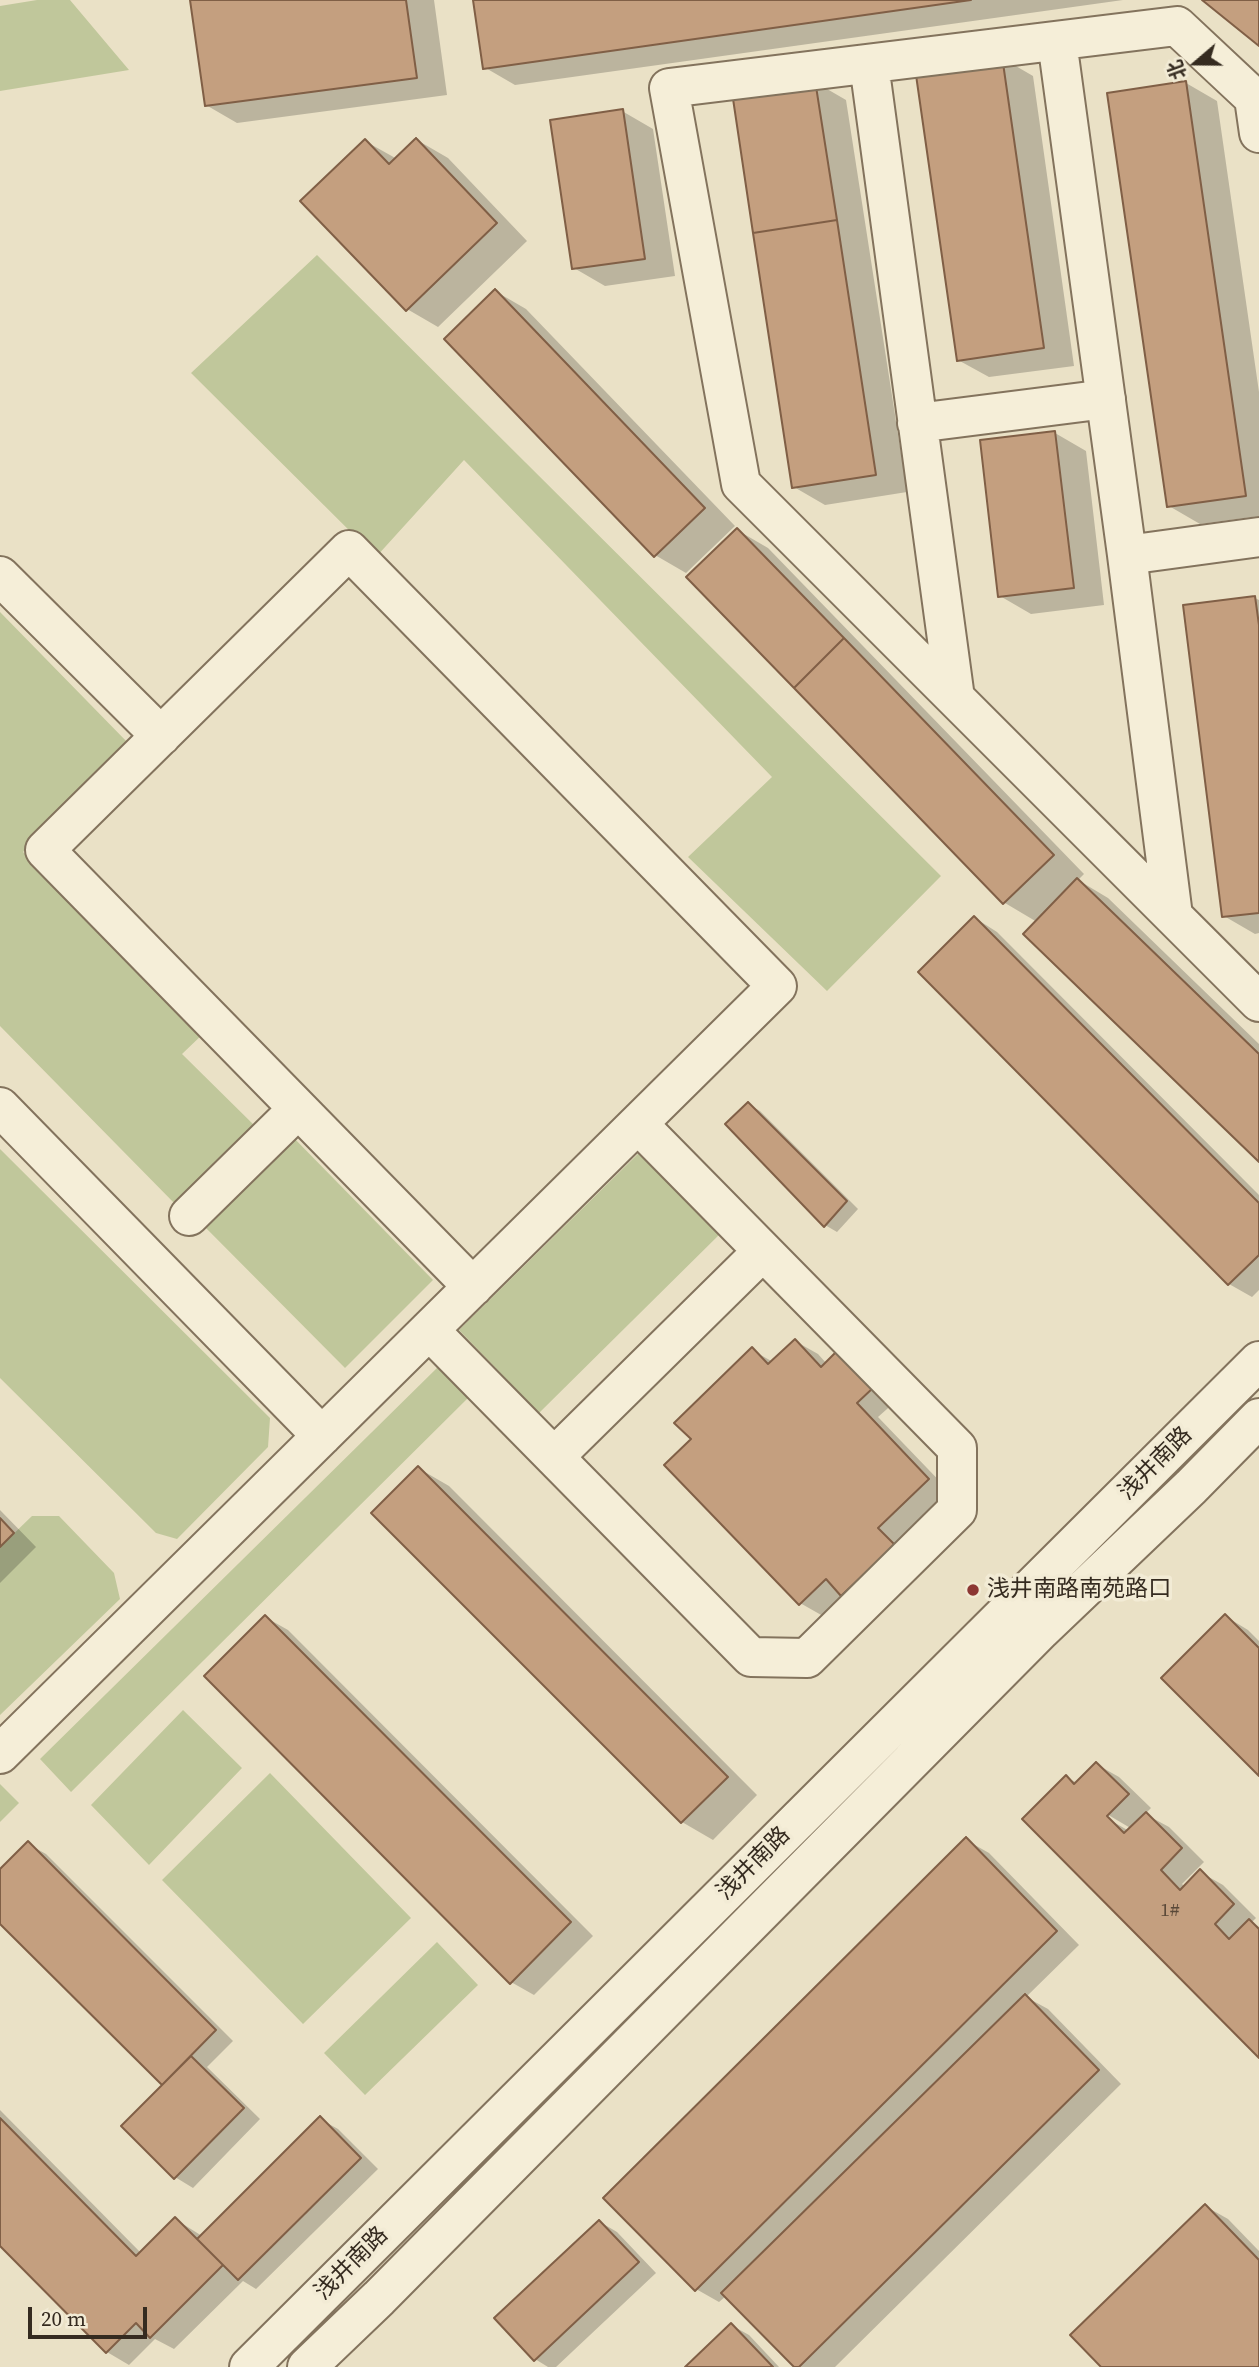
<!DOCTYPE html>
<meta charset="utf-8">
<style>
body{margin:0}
#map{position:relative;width:1259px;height:2367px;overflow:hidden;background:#eae1c6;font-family:"Source Serif 4","Noto Sans SC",serif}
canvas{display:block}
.north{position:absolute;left:1161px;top:28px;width:70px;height:70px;-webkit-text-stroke:5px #f2ebd5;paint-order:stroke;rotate:250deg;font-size:19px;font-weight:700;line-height:28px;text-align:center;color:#352b20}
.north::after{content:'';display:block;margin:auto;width:24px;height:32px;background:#352b20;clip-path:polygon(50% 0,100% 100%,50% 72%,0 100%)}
.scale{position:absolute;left:28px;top:2307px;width:119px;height:32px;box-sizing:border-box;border:4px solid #352b20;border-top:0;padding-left:9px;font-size:21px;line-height:24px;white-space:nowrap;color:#352b20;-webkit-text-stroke:5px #f2ebd5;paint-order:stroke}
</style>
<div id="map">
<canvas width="1259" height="2367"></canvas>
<div class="north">北</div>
<div class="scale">20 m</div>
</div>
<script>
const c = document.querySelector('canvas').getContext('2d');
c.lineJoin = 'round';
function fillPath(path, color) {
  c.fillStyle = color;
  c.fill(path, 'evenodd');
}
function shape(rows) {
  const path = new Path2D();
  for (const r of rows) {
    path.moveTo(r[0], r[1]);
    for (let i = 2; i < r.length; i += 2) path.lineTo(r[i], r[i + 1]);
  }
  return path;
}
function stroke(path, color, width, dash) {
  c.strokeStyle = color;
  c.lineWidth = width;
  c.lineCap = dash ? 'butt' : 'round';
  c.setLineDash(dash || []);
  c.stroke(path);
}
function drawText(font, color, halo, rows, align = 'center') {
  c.font = font + ' "Source Serif 4","Noto Sans SC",serif';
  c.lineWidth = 7;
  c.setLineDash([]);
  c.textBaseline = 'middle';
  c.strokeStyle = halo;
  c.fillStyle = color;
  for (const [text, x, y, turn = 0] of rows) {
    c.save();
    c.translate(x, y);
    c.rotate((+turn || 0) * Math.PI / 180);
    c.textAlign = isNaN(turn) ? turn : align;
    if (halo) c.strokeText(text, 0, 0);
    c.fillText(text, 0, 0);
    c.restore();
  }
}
fillPath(shape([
 [37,0,70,0,129,70,0,91,0,6],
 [317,255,941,876,827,991,688,857,772,777,464,460,376,557,191,373],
 [0,612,130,745,23,852,205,1032,182,1054,258,1129,178,1207,0,1026],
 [289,1133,433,1280,345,1368,199,1221],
 [644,1148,724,1230,539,1413,459,1330],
 [0,1149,270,1418,268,1447,177,1539,156,1533,0,1378],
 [438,1367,468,1398,71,1792,40,1759],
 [32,1516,59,1516,114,1573,120,1599,0,1715,0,1547],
 [183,1710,242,1768,149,1865,91,1805],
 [270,1773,411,1918,303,2024,162,1880],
 [0,1784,19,1803,0,1822],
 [437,1942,478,1985,365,2095,324,2053]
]), '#c0c79b');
fillPath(shape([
 [192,0,434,0,447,95,237,123,206,105],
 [475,0,1123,0,515,85,484,67],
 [1002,58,1033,76,1074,366,989,377,958,360],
 [815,82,846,100,907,492,825,505,794,487],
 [1186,83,1217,101,1259,392,1259,516,1200,524,1169,506],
 [622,111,653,129,675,276,605,286,574,268],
 [417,140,448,158,527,241,438,327,407,309,365,141,397,159],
 [495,291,526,309,735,526,686,573,655,555],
 [1055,433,1086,451,1104,605,1031,614,1000,596],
 [737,530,768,548,1084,874,1078,880,1108,898,1259,1044,1259,1160,1037,922,1005,903,689,577],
 [1255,598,1259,600,1259,933,1255,934,1224,916],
 [975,918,997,932,1259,1195,1259,1290,1252,1297,1229,1284,921,972],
 [748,1104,760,1111,858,1209,837,1232,825,1225,727,1124],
 [795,1341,818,1354,827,1364,896,1401,878,1417,951,1493,823,1616,800,1603,693,1440,752,1350,773,1362],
 [418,1468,449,1486,757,1795,713,1840,682,1822],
 [0,1510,36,1547,0,1583],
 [1225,1616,1248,1630,1259,1641,1259,1773],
 [265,1617,288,1630,593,1936,534,1995,511,1982],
 [1096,1764,1119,1777,1151,1808,1145,1814,1169,1827,1204,1862,1182,1884,1185,1887,1200,1872,1223,1885,1256,1918,1252,1922,1259,1927,1259,2056,1066,1777,1077,1783],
 [1100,1810,1132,1829,1129,1831,1098,1813],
 [966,1840,989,1853,1079,1945,1026,1997,1048,2009,1121,2084,835,2367,797,2367,726,2296,719,2302,696,2289],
 [28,1844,46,1854,233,2041,207,2067,260,2119,193,2188,175,2177,164,2085,0,1921,0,1872],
 [0,2110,141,2253,175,2219,202,2236,320,2119,338,2129,378,2169,256,2289,243,2281,174,2349,155,2339,129,2365,107,2352,0,2244],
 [1205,2206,1228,2219,1259,2251,1259,2367,1104,2367],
 [600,2222,617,2232,656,2273,556,2367,548,2367,535,2359],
 [731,2325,749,2335,779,2367,688,2367]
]), '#0003');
const building = shape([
 [190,0,406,0,417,78,205,106,190,0],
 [473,0,971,0,483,69,473,0],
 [1202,0,1259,0,1259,46,1202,0],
 [1002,56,1044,348,957,361,915,68,1002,56],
 [815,80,837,220,753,233,732,92,815,80],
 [1186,81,1246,496,1167,507,1107,93,1186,81],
 [623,109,645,259,572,269,550,120,623,109],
 [416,138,497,223,406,311,300,201,365,139,389,164,416,138],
 [837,220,876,475,792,488,753,233,837,220],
 [495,289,705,508,654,557,444,339,495,289],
 [1055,431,1074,588,998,597,980,440,1055,431],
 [737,528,844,638,794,688,686,577,737,528],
 [1255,596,1259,625,1259,913,1222,917,1183,605,1255,596],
 [844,638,1054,855,1003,904,794,688,844,638],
 [1077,878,1259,1054,1259,1162,1023,934,1077,878],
 [974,916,1259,1203,1259,1255,1228,1285,918,972,974,916],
 [748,1102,847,1201,824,1227,725,1124,748,1102],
 [795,1339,821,1367,838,1350,874,1387,857,1403,929,1479,878,1528,895,1545,841,1596,826,1579,799,1605,664,1465,691,1439,674,1423,752,1347,768,1364,795,1339],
 [418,1466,728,1777,681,1823,371,1513,418,1466],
 [0,1518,14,1533,0,1547,0,1518],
 [1225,1614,1259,1648,1259,1776,1161,1678,1225,1614],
 [265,1615,571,1922,510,1984,204,1676,265,1615],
 [1096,1762,1129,1794,1107,1816,1124,1833,1146,1812,1182,1848,1161,1870,1180,1890,1200,1869,1234,1904,1215,1924,1229,1939,1249,1919,1259,1929,1259,2058,1022,1819,1066,1775,1074,1784,1096,1762],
 [966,1837,1057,1931,695,2291,603,2198,966,1837],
 [28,1841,216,2030,162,2085,0,1924,0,1869,28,1841],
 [1025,1994,1099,2070,799,2367,794,2367,721,2293,1025,1994],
 [191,2056,244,2108,174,2179,121,2126,191,2056],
 [320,2116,361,2158,238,2280,197,2239,320,2116],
 [0,2118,136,2256,175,2217,223,2265,150,2338,136,2323,106,2353,0,2246,0,2118],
 [1205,2204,1259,2260,1259,2367,1101,2367,1070,2335,1205,2204],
 [599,2220,639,2262,534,2361,494,2318,599,2220],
 [731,2323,773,2367,685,2367,731,2323]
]);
fillPath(building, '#c49f7f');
stroke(building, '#805f46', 2);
const minor = shape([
 [1057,41,1127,555,1259,537],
 [869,64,955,698],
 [1259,133,1254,98,1177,26,669,88,741,484,1259,1002],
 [917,423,1106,399],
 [1127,555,1173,916],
 [0,576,161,736],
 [0,1107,322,1436],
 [189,1216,298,1109],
 [429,1330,751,1657,807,1658,957,1510,957,1448,638,1124],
 [554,1457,763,1251],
 [0,1754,777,986,349,550,45,850,473,1287],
 [249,2367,1259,1361],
 [307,2367,379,2298,1041,1630,1191,1487,1259,1418]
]);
stroke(minor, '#83735d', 42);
stroke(minor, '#f5eed8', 38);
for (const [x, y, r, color] of [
 [973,1590,7,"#8c3733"]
]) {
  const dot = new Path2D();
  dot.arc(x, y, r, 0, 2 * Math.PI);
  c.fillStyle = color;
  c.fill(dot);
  stroke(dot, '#f2ebd5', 2.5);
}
drawText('19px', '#594838', null, [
 ["1#",1170,1911]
]);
drawText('23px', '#352b20', '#f2ebd5', [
 ["浅井南路",1156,1464,-45],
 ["浅井南路",754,1864,-45],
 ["浅井南路",352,2264,-45]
]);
drawText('23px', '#352b20', '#f2ebd5', [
 ["浅井南路南苑路口",987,1590]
], 'left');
</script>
